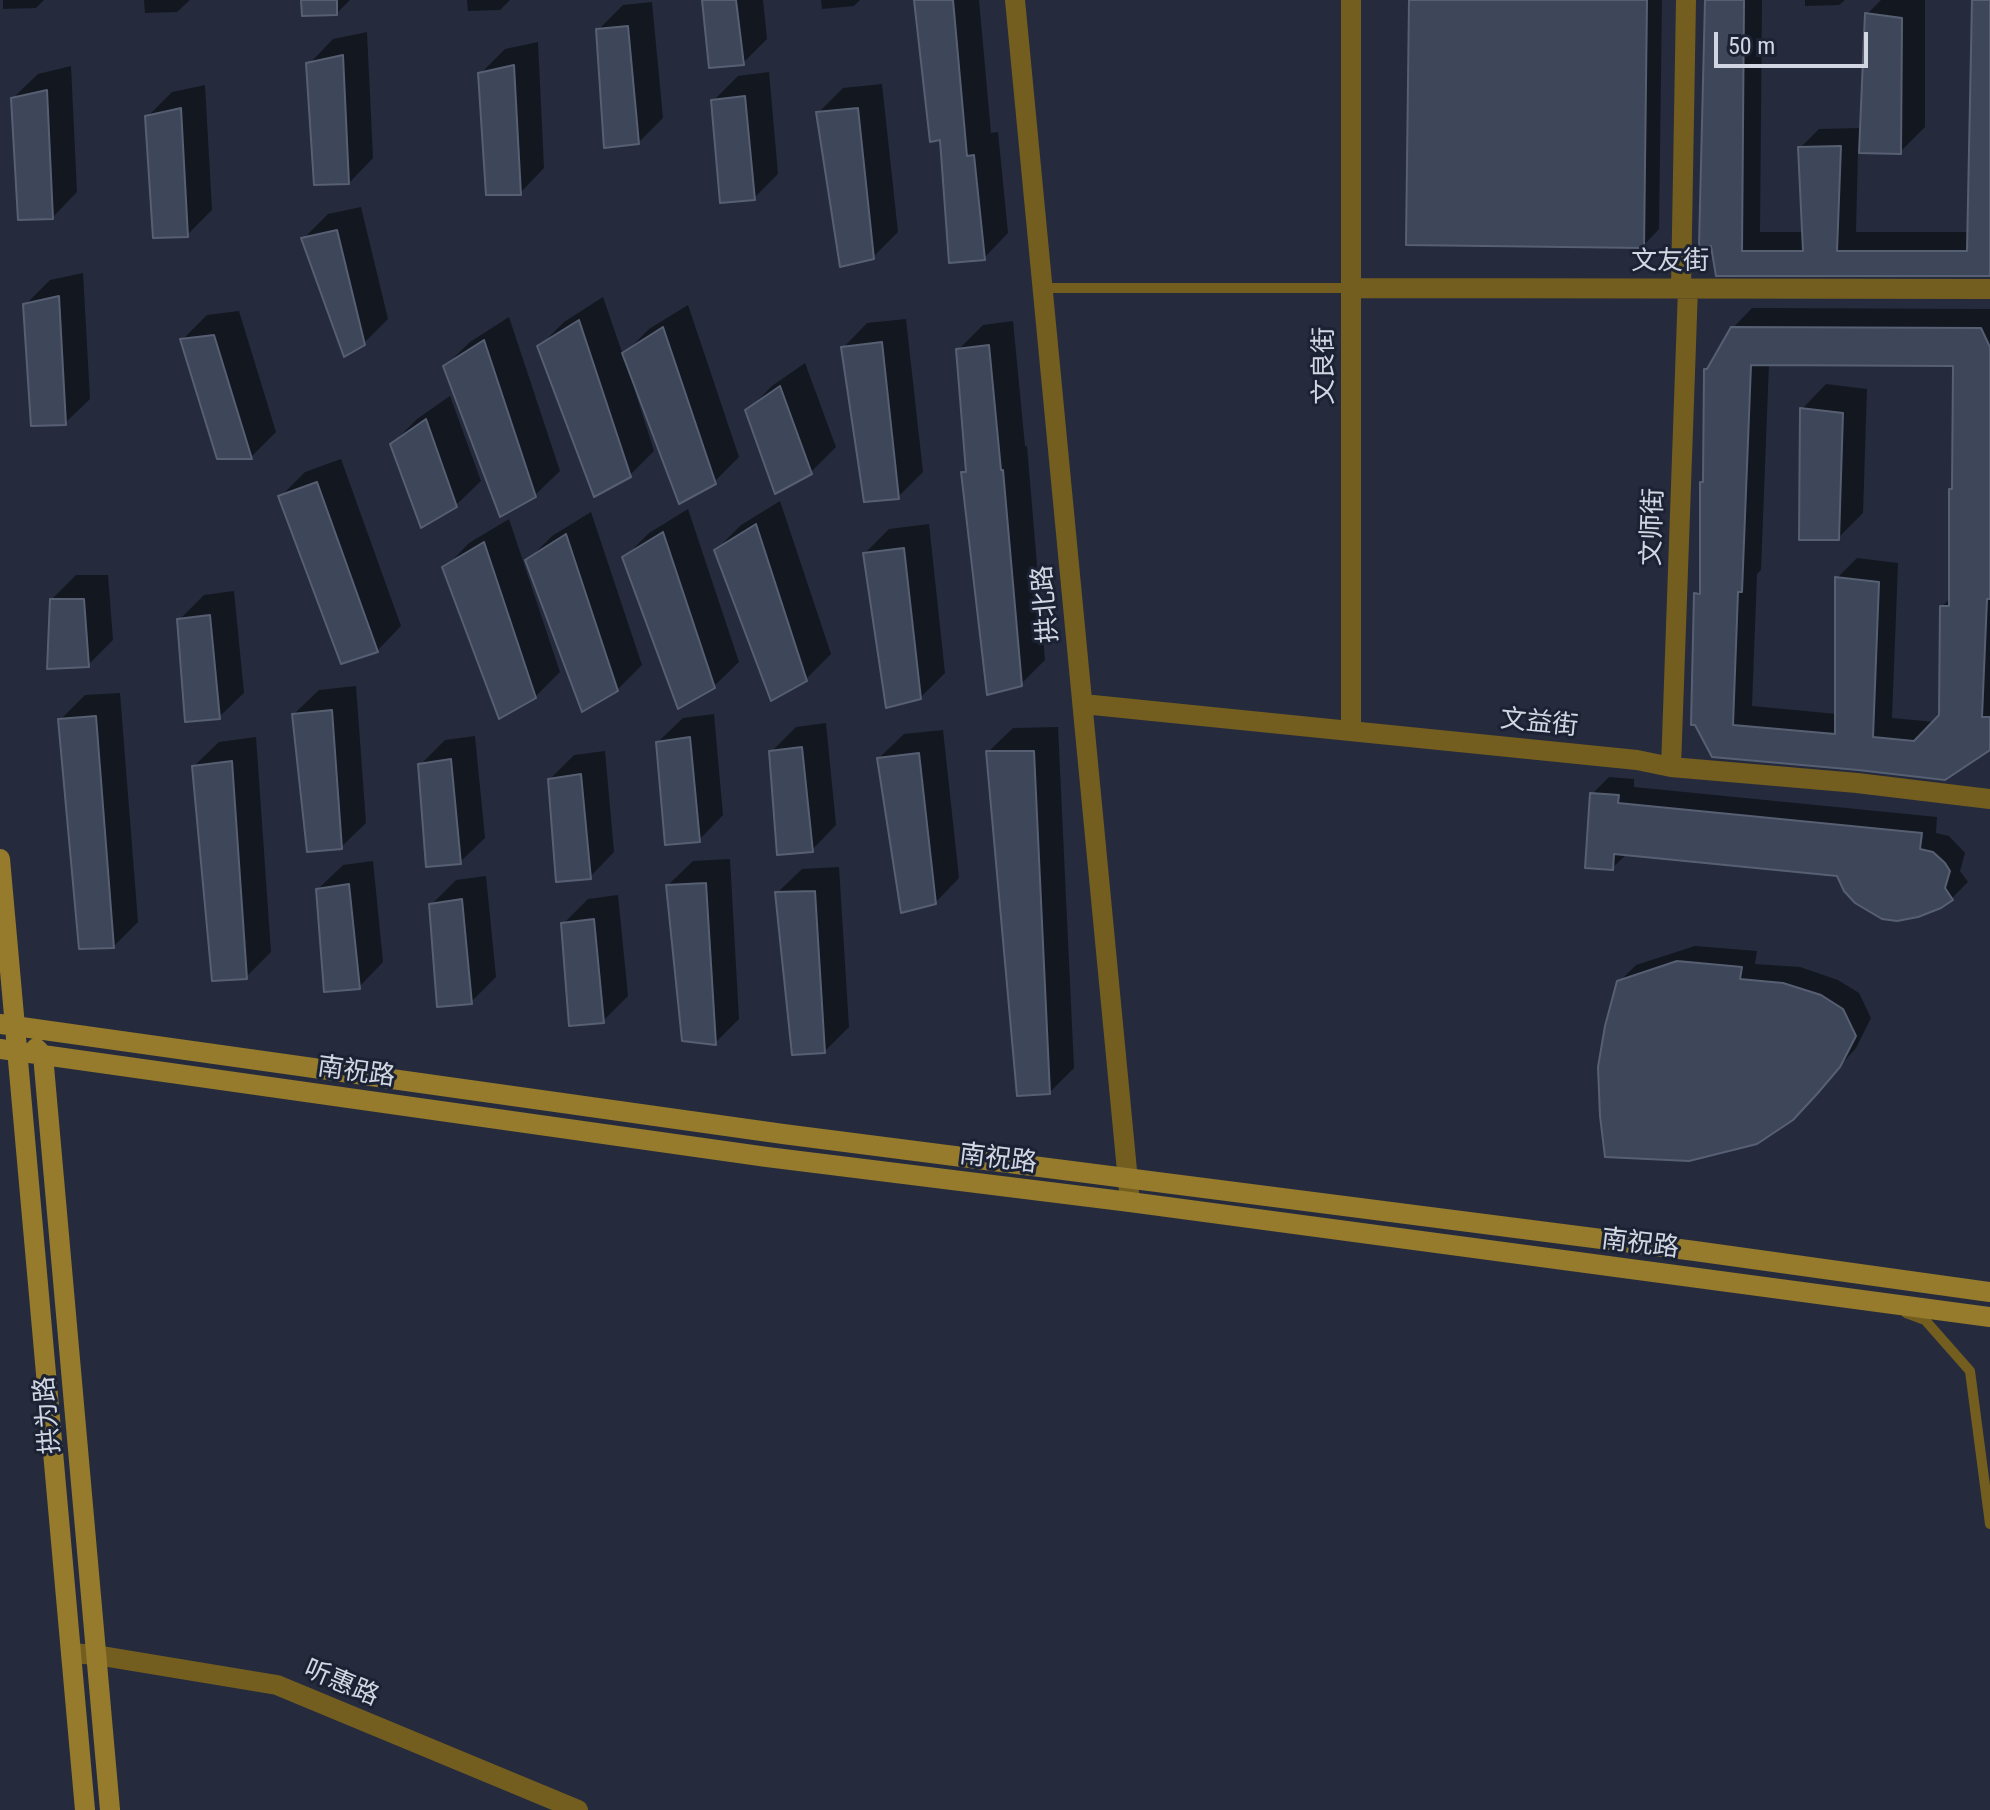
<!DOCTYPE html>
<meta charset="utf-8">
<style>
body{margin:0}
#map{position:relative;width:1990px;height:1810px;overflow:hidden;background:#252b3d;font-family:"Roboto Condensed",sans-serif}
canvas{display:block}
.scale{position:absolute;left:1714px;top:32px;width:154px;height:36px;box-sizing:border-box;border:4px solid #d1d6e2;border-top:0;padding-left:10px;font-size:24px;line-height:28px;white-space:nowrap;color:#d1d6e2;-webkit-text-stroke:6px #1b2233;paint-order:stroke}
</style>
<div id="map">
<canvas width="1990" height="1810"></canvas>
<div class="scale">50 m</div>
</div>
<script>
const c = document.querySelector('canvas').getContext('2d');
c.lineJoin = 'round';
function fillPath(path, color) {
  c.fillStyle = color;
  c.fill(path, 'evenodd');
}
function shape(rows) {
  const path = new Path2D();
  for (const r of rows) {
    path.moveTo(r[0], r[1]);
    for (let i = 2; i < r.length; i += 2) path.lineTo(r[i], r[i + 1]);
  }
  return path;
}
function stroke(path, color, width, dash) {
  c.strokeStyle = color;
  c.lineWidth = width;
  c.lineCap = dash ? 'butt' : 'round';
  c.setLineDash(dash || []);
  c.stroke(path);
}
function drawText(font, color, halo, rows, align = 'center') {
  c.font = font + ' "Roboto Condensed","Noto Sans SC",sans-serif';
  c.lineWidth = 6;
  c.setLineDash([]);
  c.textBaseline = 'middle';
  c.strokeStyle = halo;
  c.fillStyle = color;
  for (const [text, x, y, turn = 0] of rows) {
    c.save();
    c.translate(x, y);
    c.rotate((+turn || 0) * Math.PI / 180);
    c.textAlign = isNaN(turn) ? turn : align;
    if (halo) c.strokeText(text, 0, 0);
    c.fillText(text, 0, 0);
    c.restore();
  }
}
fillPath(shape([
 [3,0,44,0,36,8,3,9],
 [144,0,190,0,177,12,145,13],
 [303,0,350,0,337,13],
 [467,0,510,0,500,10,468,11],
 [704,0,763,0,767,39,743,63],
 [821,0,860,0,854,6,822,9],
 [916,0,979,0,991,133,998,132,1008,233,984,258,942,137],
 [1411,0,1662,0,1659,229,1643,246],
 [1707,0,1762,0,1760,232,1804,232,1800,148,1819,129,1862,128,1867,14,1881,0,1925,0,1925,127,1900,152,1858,151,1856,232,1969,232,1974,0,1990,0,1990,275,1717,274],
 [1805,0,1845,0,1839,5,1805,6],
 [652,2,663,118,638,143,598,30,623,5],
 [367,32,373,158,349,183,309,64,333,39],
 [538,42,544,168,520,193,480,74,505,49],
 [71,66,77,192,53,217,13,98,38,74],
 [769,72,778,174,754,198,713,101,738,76],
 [882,84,898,232,873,257,818,113,843,88],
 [205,85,212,210,187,235,147,117,172,92],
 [361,207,388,319,364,343,303,239,328,214],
 [83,273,90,399,65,423,25,305,50,280],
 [603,297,623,355,649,329,688,305,739,457,714,482,638,390,635,391,654,451,630,475,540,346,564,322],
 [1752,308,1990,309,1990,748,1713,756,1696,594,1702,589,1702,482,1705,479,1706,370,1713,362,1732,329],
 [1769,363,1955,364,1954,486,1951,490,1951,597,1942,607,1941,716,1935,722,1892,718,1898,563,1857,558,1837,578,1837,714,1752,706,1757,574,1761,570],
 [239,311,276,432,251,457,218,457,183,339,207,315],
 [509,317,560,471,535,495,445,366,470,342],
 [906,319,923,472,898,497,843,348,867,323],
 [1013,321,1025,446,1027,446,1045,660,1020,685,963,473,968,469,958,350,983,325],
 [805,363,836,447,811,472,747,411,772,386],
 [1826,384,1867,389,1863,513,1838,538,1802,409],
 [450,396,481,481,456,505,392,444,417,419],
 [341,459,401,626,377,651,280,497,305,472],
 [780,501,831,654,806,679,716,550,741,525],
 [688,509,739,662,714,686,624,558,649,533],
 [591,512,642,665,617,690,527,561,552,536],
 [509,519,560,672,535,697,445,568,469,543],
 [929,524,945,673,920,698,865,553,889,529],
 [76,575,108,575,113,640,88,665,51,600],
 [234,591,244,693,219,717,179,620,204,595],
 [356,686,366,823,341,847,294,714,319,690],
 [120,693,138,922,113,947,60,720,85,695],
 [714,714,723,815,699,840,658,742,683,718],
 [826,723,836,825,812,850,771,752,796,727],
 [1058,727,1074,1068,1050,1092,988,752,1013,728],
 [943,730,959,878,935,903,879,758,904,734],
 [475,736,485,838,460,862,420,765,445,740],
 [256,737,271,952,246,977,194,766,219,742],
 [605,751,614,852,590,877,550,779,574,755],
 [1609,777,1634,779,1634,787,1937,817,1936,833,1949,836,1965,853,1960,871,1968,882,1952,898,1838,874,1628,853,1612,868,1592,794],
 [730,859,739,1019,715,1043,668,885,693,861],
 [373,861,383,962,359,987,318,889,343,865],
 [839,867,849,1027,825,1051,777,893,802,869],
 [486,876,496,977,471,1002,431,905,456,880],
 [618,895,628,996,603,1021,563,924,588,899],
 [1695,946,1757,951,1755,964,1800,967,1838,980,1859,993,1871,1018,1856,1048,1809,1101,1619,982,1636,965]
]), '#0007');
const building = shape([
 [301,0,337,0,337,15,302,16,301,0],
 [702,0,736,0,744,65,709,68,702,0],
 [914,0,953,0,967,156,974,155,985,260,949,263,940,140,930,142,914,0],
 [1409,0,1647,0,1644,248,1406,245,1409,0],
 [1705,0,1744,0,1742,251,1803,251,1798,147,1841,146,1837,251,1967,251,1972,0,1990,0,1990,276,1716,276,1711,246,1699,246,1705,0],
 [1865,13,1902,18,1901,154,1859,153,1865,13],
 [628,26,639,144,604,148,596,29,628,26],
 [343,55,349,184,314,185,306,63,343,55],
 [514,65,521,195,486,195,478,73,514,65],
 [47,90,53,219,18,220,11,98,47,90],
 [745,96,755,200,720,203,711,100,745,96],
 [181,108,188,237,153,238,145,116,181,108],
 [858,108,874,259,840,267,816,112,858,108],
 [337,230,365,345,344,357,301,238,337,230],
 [59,296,66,425,31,426,23,304,59,296],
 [579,320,631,477,594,497,537,346,579,320],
 [663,327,716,484,679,504,622,353,663,327],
 [1731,327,1981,328,1990,347,1990,599,1987,599,1982,717,1990,717,1990,750,1945,780,1858,770,1712,757,1695,725,1691,725,1694,593,1700,594,1700,482,1703,482,1704,369,1707,369,1731,327],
 [1751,365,1953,366,1952,489,1949,489,1949,606,1940,606,1939,715,1914,741,1873,737,1879,582,1835,577,1835,734,1733,725,1738,592,1742,592,1751,365],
 [214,335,252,459,217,459,180,339,214,335],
 [484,340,536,497,500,517,443,366,484,340],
 [882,342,899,499,864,502,841,347,882,342],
 [989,345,1001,470,1003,470,1022,686,987,695,961,472,966,472,956,349,989,345],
 [780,386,812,474,775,494,745,410,780,386],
 [1800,408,1843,413,1839,540,1799,540,1800,408],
 [426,419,457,507,421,528,390,444,426,419],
 [317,482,378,652,341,664,278,496,317,482],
 [756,524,807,681,771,701,714,550,756,524],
 [663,532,715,688,678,709,622,557,663,532],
 [566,534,618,691,582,712,525,560,566,534],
 [484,542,536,698,499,719,442,567,484,542],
 [904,548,921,699,886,708,863,553,904,548],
 [50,599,84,599,89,667,47,669,50,599],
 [210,615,220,719,185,722,177,619,210,615],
 [332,710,342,849,307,852,292,714,332,710],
 [96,716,114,948,79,949,58,719,96,716],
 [690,737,700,842,665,845,656,742,690,737],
 [802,747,813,852,777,855,769,751,802,747],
 [986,751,1034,751,1050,1094,1017,1096,986,751],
 [919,753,936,904,901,913,877,758,919,753],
 [451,759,461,864,426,867,418,764,451,759],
 [232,761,247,979,212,981,192,766,232,761],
 [581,774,591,879,556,882,548,779,581,774],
 [1590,793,1619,795,1618,803,1922,833,1920,849,1933,852,1945,863,1950,871,1945,888,1953,900,1941,908,1918,917,1897,921,1882,919,1855,903,1844,891,1837,876,1614,854,1613,870,1585,868,1590,793],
 [706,883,716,1045,682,1041,666,885,706,883],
 [349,884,360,989,324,992,316,889,349,884],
 [815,891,825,1053,792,1055,775,892,815,891],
 [462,899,472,1004,437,1007,429,904,462,899],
 [594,919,604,1023,569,1026,561,923,594,919],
 [1677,961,1742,967,1740,979,1783,983,1821,995,1843,1009,1856,1036,1840,1067,1817,1094,1793,1120,1757,1144,1689,1161,1605,1157,1600,1116,1598,1067,1605,1026,1617,981,1677,961]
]);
fillPath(building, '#3e4659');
stroke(building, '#575f73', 2);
stroke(shape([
 [1043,288,1351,288],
 [1906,1313,1925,1320,1970,1371,1990,1524]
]), '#735e1f', 10);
stroke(shape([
 [1015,0,1130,1202],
 [1351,0,1351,731],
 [1351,288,1990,289],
 [1681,289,1686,0],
 [1083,704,1637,760,1671,767,1857,783,1990,799],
 [1671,767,1688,288]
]), '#735e1f', 20);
stroke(shape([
 [71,1653,96,1655,277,1685,578,1810]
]), '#735e1f', 20);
stroke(shape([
 [0,859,85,1810],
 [0,1024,783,1134,1695,1251,1990,1292],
 [36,1048,43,1055,110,1810],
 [0,1049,767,1157,1130,1202,1990,1317]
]), '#957b2b', 20);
drawText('26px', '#d1d6e2', '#1b2233', [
 ["文友街",1670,262],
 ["文良街",1325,366,-90],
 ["文师街",1654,527,-88],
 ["拱北路",1047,604,-95],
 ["文益街",1539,724,6],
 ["南祝路",356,1073,8],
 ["南祝路",998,1160,7],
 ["南祝路",1640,1245,7],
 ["拱为路",49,1415,-95],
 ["听惠路",341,1684,23]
]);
</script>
